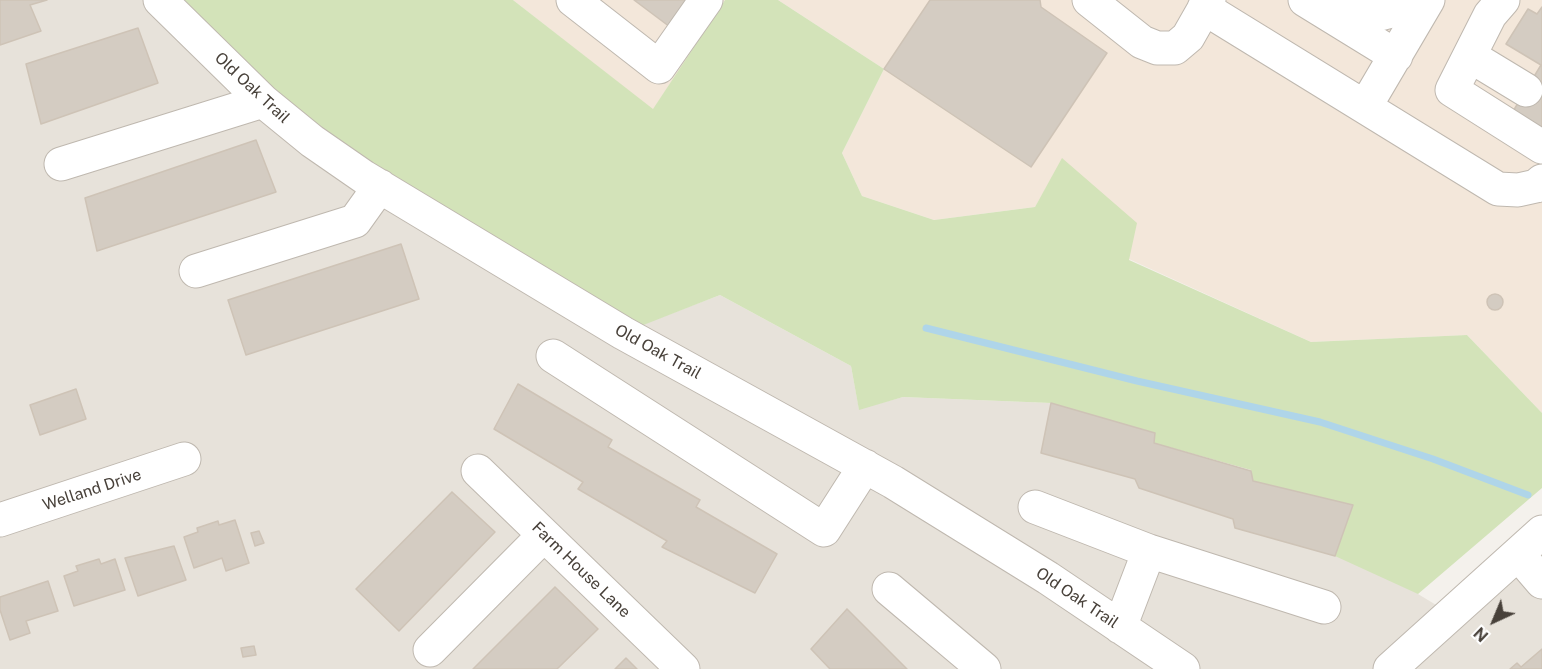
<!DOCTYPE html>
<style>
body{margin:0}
#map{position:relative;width:1542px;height:669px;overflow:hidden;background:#f4f1ec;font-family:"Public Sans",sans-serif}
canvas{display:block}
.north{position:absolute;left:1464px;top:591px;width:60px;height:60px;-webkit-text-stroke:4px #fff;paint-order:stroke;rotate:224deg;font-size:16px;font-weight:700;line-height:24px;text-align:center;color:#48413a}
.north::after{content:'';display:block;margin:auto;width:21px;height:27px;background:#48413a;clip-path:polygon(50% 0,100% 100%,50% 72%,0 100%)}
</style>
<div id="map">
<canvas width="1542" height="669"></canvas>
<div class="north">N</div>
</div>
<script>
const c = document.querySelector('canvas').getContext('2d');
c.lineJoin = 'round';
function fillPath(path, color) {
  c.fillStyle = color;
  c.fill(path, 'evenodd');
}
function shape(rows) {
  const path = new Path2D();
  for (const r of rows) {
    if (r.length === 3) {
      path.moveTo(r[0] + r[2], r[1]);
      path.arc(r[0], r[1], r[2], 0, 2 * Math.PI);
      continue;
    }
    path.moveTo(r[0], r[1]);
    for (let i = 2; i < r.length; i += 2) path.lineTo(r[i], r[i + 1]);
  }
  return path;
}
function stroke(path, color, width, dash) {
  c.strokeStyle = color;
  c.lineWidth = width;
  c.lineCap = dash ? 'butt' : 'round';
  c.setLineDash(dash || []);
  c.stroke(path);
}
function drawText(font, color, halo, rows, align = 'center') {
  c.font = font + ' "Public Sans",sans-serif';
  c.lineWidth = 4.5;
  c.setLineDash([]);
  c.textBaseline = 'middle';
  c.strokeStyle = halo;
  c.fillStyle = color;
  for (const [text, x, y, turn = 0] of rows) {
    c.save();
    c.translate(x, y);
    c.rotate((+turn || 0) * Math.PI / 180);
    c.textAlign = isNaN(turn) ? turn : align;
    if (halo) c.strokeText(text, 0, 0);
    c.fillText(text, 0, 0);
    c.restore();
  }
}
fillPath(shape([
 [0,0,160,0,623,332,720,295,851,366,859,409,903,397,1051,403,1155,433,1154,443,1251,471,1253,481,1353,505,1418,594,1451,614,1542,535,1542,669,0,669]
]), '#e7e2da');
fillPath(shape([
 [513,0,725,0,653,110],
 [778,0,1542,0,1542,413,1467,335,1311,342,1129,259,1063,159,1035,207,934,220,862,196,842,153,884,69]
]), '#f3e7da');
fillPath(shape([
 [160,0,513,0,653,109,725,0,778,0,884,69,842,153,862,196,934,220,1035,207,1062,158,1137,223,1129,260,1311,342,1467,335,1542,413,1542,488,1418,594,1335,556,1353,505,1253,481,1251,470,1154,443,1155,433,1051,403,903,397,859,410,851,366,720,295,623,333,364,177]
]), '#d3e3b9');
stroke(shape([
 [926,328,1137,381,1320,422,1433,459,1528,495]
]), '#afd5e9', 7);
const building = shape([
 [0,0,47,0,30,5,41,31,0,45,0,0],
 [634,0,689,0,670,27,634,0],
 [930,0,1040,0,1041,7,1107,53,1031,167,884,69,930,0],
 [1542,7,1542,130,1512,113,1541,65,1506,44,1528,9,1537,14,1542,7],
 [138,28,158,83,41,124,26,64,138,28],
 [256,140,276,192,97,251,85,198,256,140],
 [401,244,419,299,246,355,228,300,401,244],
 [1495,302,8],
 [518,384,612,440,608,447,700,500,696,507,777,554,755,593,662,547,667,541,578,489,583,482,494,429,518,384],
 [76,389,86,419,40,435,30,405,76,389],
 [1051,403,1155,433,1154,443,1251,471,1253,481,1353,505,1335,556,1235,528,1233,519,1139,488,1135,479,1041,453,1051,403],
 [452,492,495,532,399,631,356,589,452,492],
 [235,520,249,563,226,571,222,558,194,568,184,537,198,532,197,528,218,521,219,525,235,520],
 [259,531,264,543,255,546,251,533,259,531],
 [174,546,186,580,138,596,125,558,174,546],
 [99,559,101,564,115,559,125,590,74,606,64,576,78,571,76,566,99,559],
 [48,581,58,611,26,621,30,633,10,640,0,610,0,597,48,581],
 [555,587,598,629,557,669,473,669,555,587],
 [847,609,907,669,830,669,811,649,847,609],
 [254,646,256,655,243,657,241,648,254,646],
 [1542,649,1542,669,1510,669,1517,663,1521,667,1542,649],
 [626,658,637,669,615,669,626,658]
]);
fillPath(building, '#d4ccc2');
stroke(building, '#cec3b6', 1.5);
const minor = shape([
 [160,0,263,101,312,141,364,177,623,333,893,482,1048,578,1183,669],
 [573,0,659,67,706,0],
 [1089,0,1142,42,1157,48,1175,48,1188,37,1209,0],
 [1305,0,1396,56],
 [1342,0,1362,13,1376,15,1391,11,1404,0],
 [1503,0,1490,15,1452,90,1542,147],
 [1204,8,1498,189,1518,190,1536,186,1542,181],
 [1470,56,1526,90],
 [1365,107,1428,0],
 [61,164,263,101],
 [196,271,355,221,380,186],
 [553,356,824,530,865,466],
 [478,471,683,669],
 [1035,507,1149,551,1324,607],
 [0,520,184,459],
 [1518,554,1542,582],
 [889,589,984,669],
 [1120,627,1149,551],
 [430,650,544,535],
 [1390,669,1542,532]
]);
stroke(minor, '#bfb8af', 35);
stroke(minor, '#fff', 33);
drawText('16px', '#48413a', '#fff', [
 ["Old Oak Trail",252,88,43],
 ["Old Oak Trail",658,352,29],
 ["Welland Drive",92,490,-18],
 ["Farm House Lane",581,570,44],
 ["Old Oak Trail",1077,598,34]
]);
</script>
